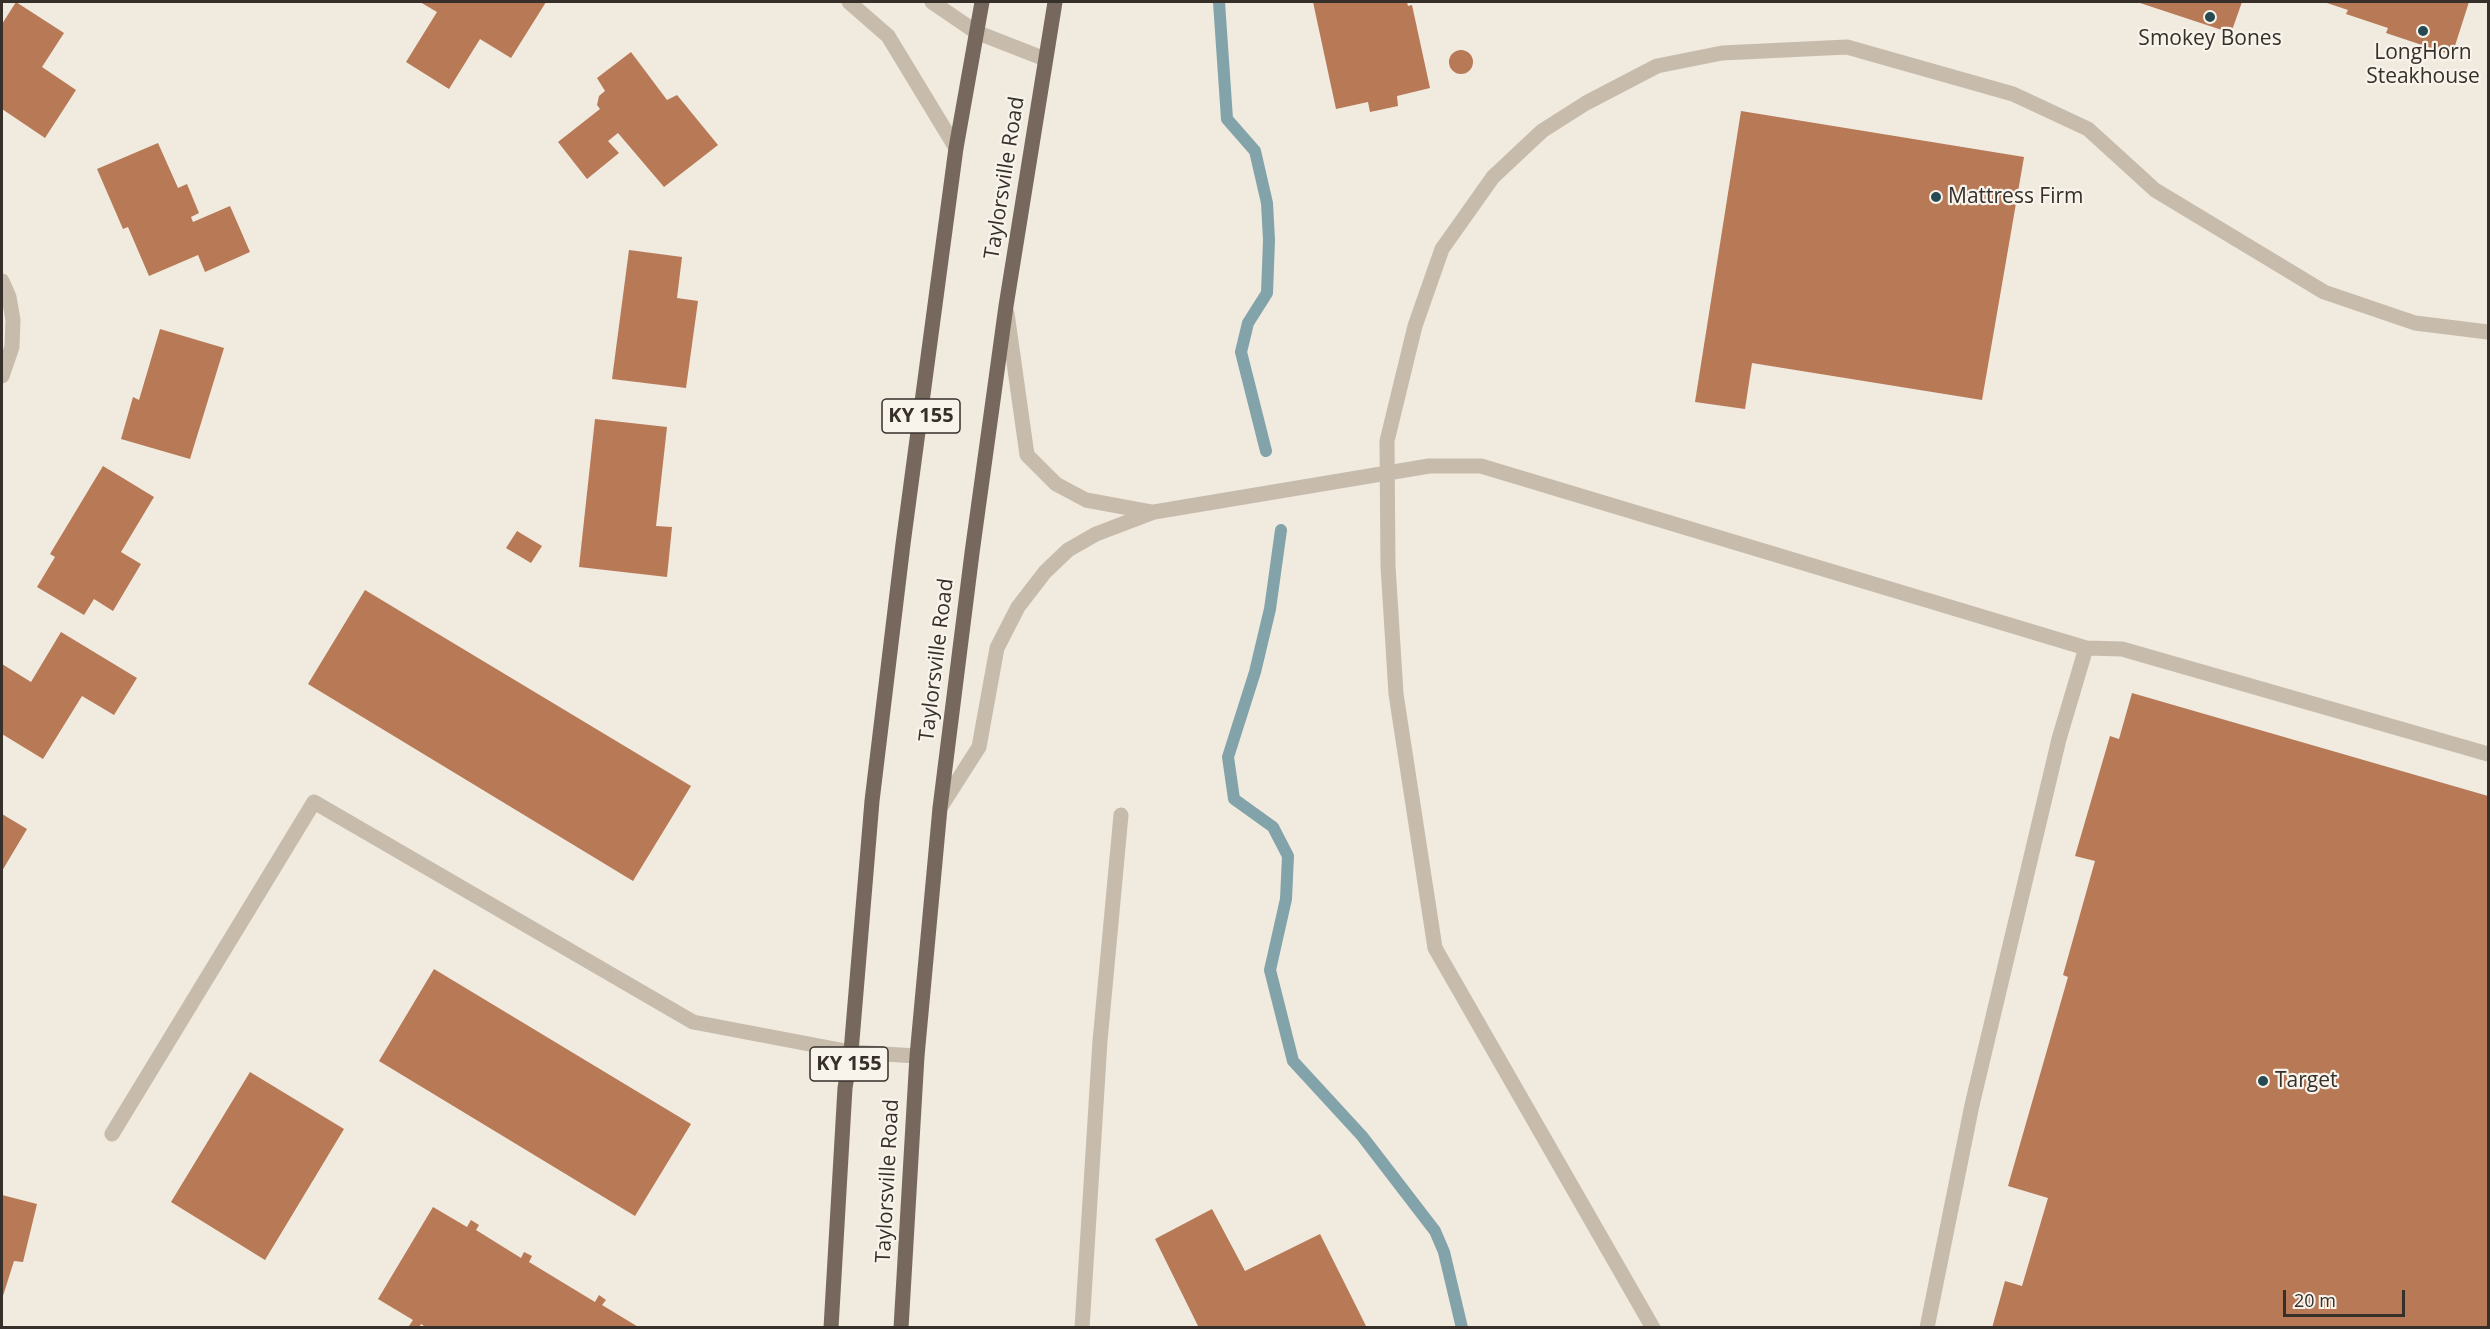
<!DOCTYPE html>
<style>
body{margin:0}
#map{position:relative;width:2490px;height:1329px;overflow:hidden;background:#f0eadf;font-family:"Open Sans",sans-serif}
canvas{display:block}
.frame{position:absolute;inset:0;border:3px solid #362f2a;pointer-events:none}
.scale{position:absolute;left:2283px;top:1290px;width:122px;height:27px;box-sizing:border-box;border:3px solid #362f2a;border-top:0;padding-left:8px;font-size:18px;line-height:21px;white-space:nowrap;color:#362f2a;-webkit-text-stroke:4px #f8f3eb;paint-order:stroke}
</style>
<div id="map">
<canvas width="2490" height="1329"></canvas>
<div class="frame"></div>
<div class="scale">20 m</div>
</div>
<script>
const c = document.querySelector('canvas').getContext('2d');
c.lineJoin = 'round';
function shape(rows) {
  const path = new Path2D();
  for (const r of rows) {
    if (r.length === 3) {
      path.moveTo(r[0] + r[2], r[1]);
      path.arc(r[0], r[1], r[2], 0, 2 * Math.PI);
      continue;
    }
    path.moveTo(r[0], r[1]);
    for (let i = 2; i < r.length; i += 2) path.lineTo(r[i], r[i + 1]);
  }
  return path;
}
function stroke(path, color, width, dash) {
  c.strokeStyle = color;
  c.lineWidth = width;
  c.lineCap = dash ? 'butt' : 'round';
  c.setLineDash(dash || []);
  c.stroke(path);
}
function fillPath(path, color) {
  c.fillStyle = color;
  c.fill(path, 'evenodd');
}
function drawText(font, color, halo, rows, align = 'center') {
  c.font = font + ' "Open Sans",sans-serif';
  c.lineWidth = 4.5;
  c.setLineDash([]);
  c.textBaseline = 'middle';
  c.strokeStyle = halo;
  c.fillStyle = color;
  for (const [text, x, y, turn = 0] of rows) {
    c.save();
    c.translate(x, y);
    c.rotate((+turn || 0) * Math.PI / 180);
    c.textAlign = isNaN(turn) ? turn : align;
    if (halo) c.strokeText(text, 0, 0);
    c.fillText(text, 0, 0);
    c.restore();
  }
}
stroke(shape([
 [1219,2,1227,119,1255,151,1267,203,1269,240,1267,293,1248,323,1241,352,1266,451],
 [1281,530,1270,609,1255,672,1228,757,1234,799,1273,827,1288,856,1286,899,1270,970,1293,1061,1362,1136,1435,1231,1444,1252,1462,1328]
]), '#82a3a9', 12);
fillPath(shape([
 [16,2,64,33,42,67,76,90,45,138,2,109,2,24],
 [420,2,546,2,511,58,480,39,449,89,406,62,437,12],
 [1313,2,1407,2,1408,6,1412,5,1430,88,1397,96,1398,106,1370,112,1368,102,1336,109],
 [2137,2,2242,2,2231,33],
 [2324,2,2469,2,2452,55,2386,33,2388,28,2346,14,2348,10],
 [1461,62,12],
 [631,52,667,100,677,95,718,145,664,187,618,133,608,141,619,153,587,179,558,142,600,109,597,105,599,96,605,91,597,78],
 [1741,111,2024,157,1982,400,1752,363,1745,409,1695,402],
 [158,143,178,188,187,184,199,213,191,217,193,222,230,206,250,252,205,272,198,255,149,276,128,227,123,229,97,169],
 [629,250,682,257,677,298,698,301,686,388,612,379],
 [160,329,224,348,190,459,121,439,133,397,139,400],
 [595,419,667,427,656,526,672,527,667,577,579,567],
 [103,466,154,497,121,552,141,564,113,611,94,599,84,615,37,587,55,557,50,554],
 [517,531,542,546,531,563,506,548],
 [365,590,691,786,633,881,308,684],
 [61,632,137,678,114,715,82,696,43,759,2,734,2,664,31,682],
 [2132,693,2488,796,2488,1328,1992,1328,2005,1281,2022,1286,2048,1198,2008,1186,2068,977,2063,975,2095,861,2075,856,2110,736,2119,739],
 [2,814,27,829,2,871],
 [434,969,691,1124,635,1216,379,1061],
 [250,1072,344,1129,265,1260,171,1202],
 [2,1195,37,1204,23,1262,14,1261,2,1299],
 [433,1207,467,1227,471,1220,479,1225,476,1230,521,1258,524,1252,532,1256,529,1262,595,1302,599,1295,606,1300,602,1305,640,1328,427,1328,421,1324,419,1328,412,1328,409,1326,413,1320,378,1299],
 [1212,1209,1245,1271,1320,1234,1367,1328,1199,1328,1155,1239]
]), '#b77956');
stroke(shape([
 [849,2,888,36,956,148],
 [932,2,976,32,1045,59],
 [2,281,9,297,13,320,12,347,2,376],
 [1007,313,1027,455,1056,484,1086,500,1151,512],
 [2086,648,2122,649,2488,754],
 [940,808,979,747,997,648,1018,607,1045,572,1068,550,1096,534,1154,512,1429,466,1481,466,2086,648,2059,739,1972,1105,1927,1328],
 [112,1134,314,802,693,1022,851,1052,917,1056],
 [1082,1328,1100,1041,1121,815],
 [1653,1328,1435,948,1396,694,1388,566,1387,441,1415,326,1442,249,1493,177,1542,131,1586,103,1657,66,1722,53,1847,47,2013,94,2088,129,2155,190,2324,292,2415,323,2488,332]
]), '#c7bbac', 15);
stroke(shape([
 [831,1328,845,1088,851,1052,872,801,903,544,956,148,982,2],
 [901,1328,917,1056,940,808,972,553,1006,306,1055,2]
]), '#76685d', 15);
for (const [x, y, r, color] of [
 [2210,17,6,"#254a52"],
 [2423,31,6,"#254a52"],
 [1936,197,6,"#254a52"],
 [2263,1081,6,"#254a52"]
]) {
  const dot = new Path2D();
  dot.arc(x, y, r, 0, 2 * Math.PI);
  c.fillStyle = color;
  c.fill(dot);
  stroke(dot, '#f8f3eb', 2);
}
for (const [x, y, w] of [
 [921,416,78],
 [849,1064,78]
]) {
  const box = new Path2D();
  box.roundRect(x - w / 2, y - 17, w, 34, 4.5);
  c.fillStyle = '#f8f3eb';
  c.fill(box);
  stroke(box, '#362f2a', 1.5);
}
drawText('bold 20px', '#362f2a', null, [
 ["KY 155",921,416],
 ["KY 155",849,1064]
]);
drawText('21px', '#362f2a', '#f8f3eb', [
 ["Smokey Bones",2210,39],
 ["LongHorn",2423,53],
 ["Steakhouse",2423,77],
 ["Mattress Firm",1948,197,"left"],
 ["Target",2275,1081,"left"]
]);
drawText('21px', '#362f2a', '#f8f3eb', [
 ["Taylorsville Road",1005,178,-81],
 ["Taylorsville Road",937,660,-83],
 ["Taylorsville Road",888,1181,-87]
]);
</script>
